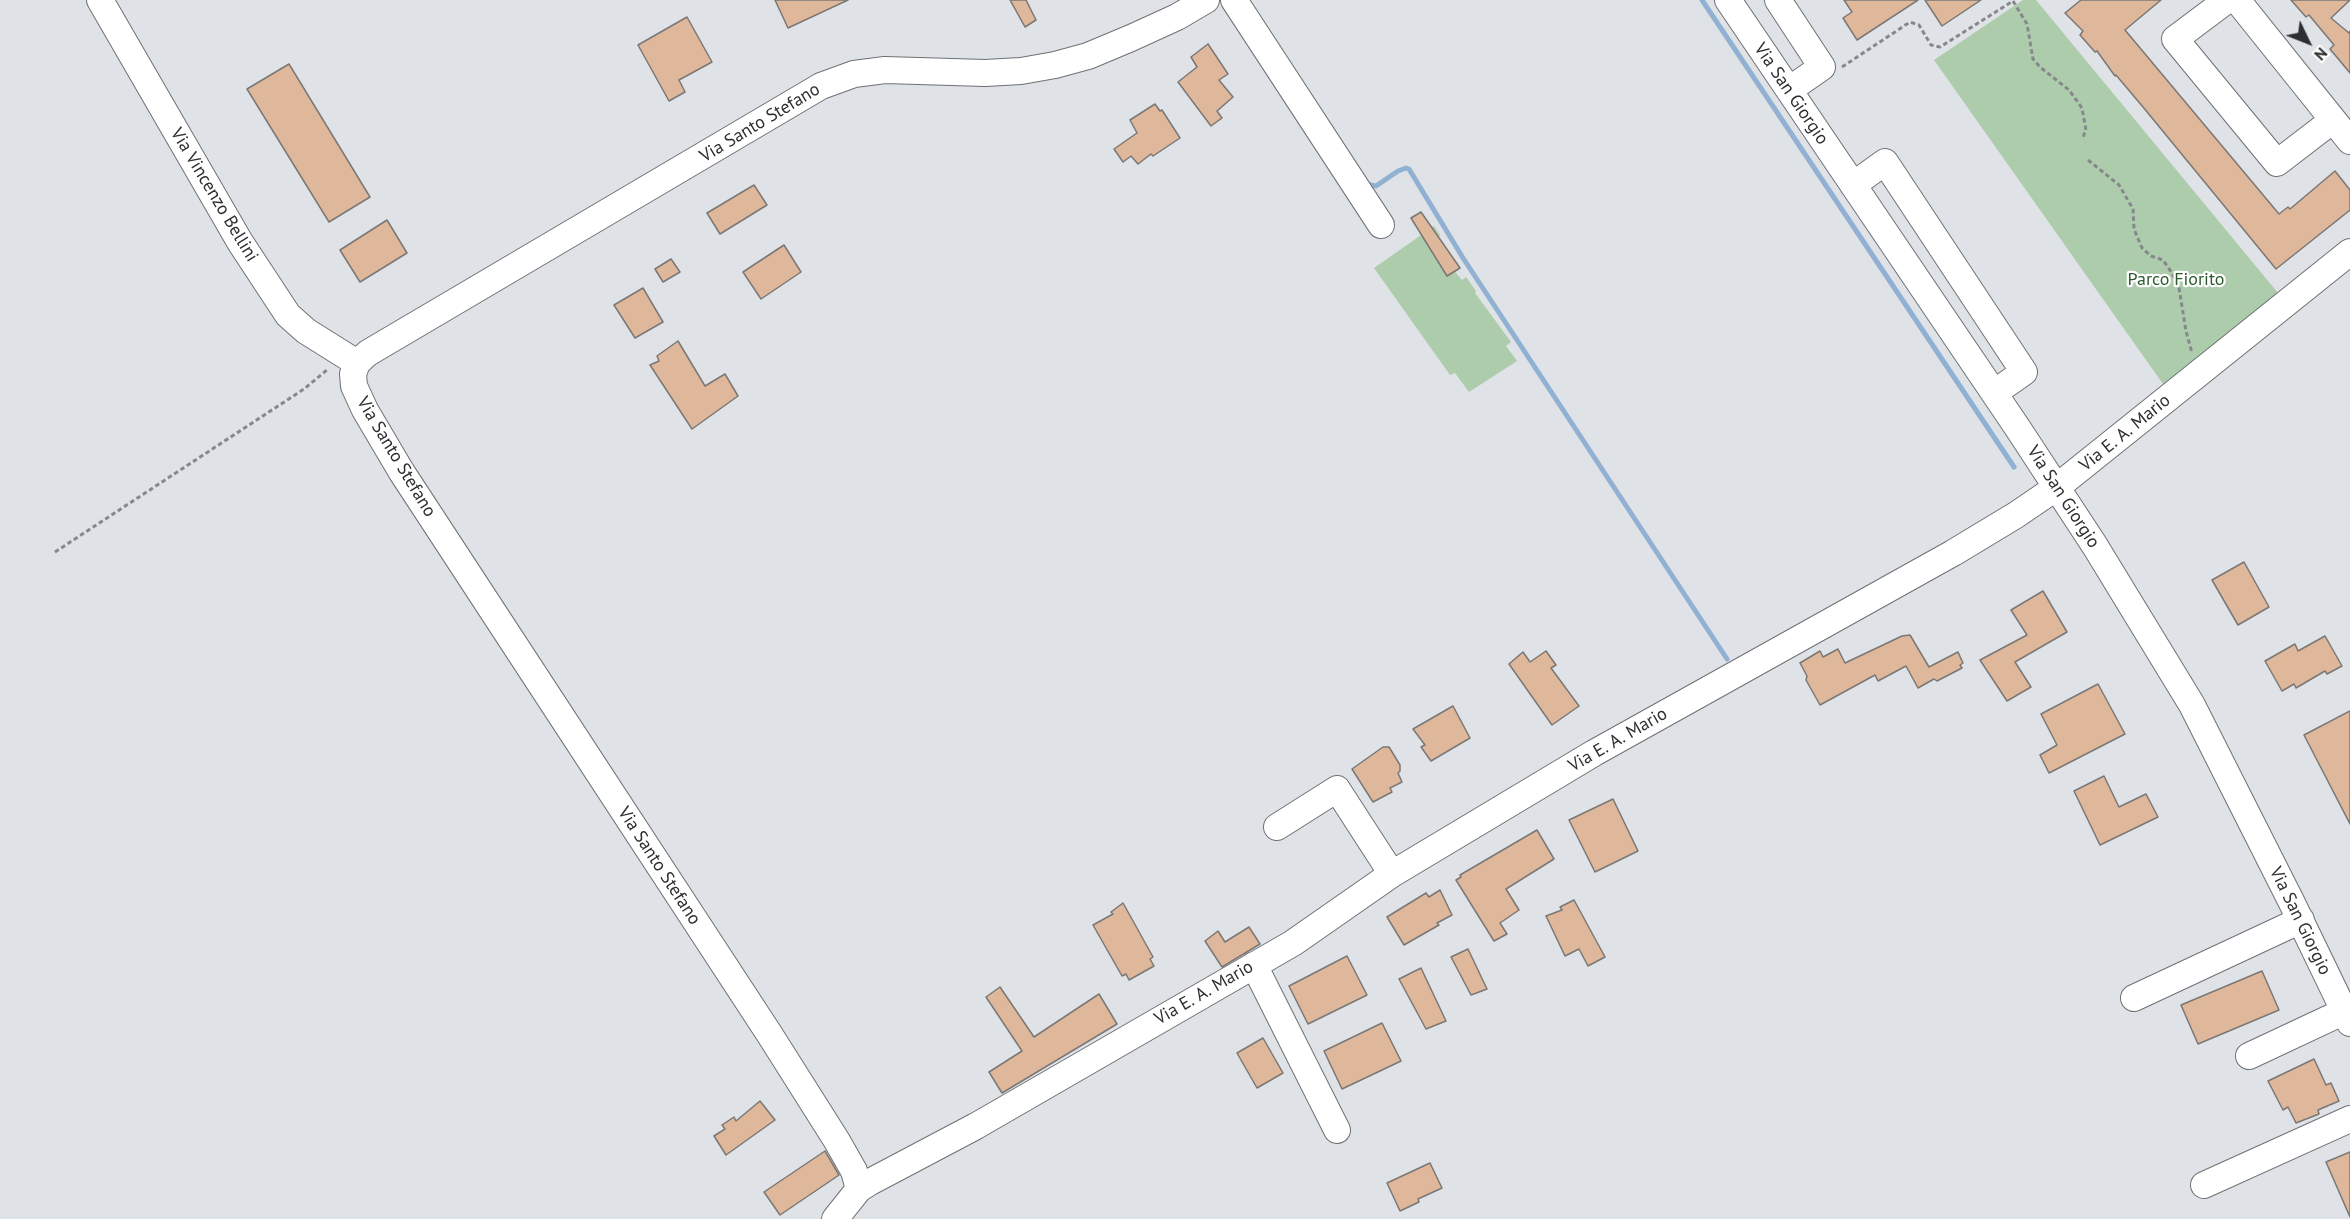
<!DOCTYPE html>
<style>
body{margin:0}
#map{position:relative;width:2350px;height:1219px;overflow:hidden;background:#dfe2e6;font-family:"PT Sans",sans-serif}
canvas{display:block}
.north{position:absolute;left:2278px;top:12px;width:60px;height:60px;-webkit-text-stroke:4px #fff;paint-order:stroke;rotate:133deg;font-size:16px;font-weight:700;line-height:24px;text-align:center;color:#2c2e2f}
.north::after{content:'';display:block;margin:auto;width:21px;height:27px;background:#2c2e2f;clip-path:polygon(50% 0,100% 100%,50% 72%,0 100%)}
</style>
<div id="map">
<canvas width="2350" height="1219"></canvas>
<div class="north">N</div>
</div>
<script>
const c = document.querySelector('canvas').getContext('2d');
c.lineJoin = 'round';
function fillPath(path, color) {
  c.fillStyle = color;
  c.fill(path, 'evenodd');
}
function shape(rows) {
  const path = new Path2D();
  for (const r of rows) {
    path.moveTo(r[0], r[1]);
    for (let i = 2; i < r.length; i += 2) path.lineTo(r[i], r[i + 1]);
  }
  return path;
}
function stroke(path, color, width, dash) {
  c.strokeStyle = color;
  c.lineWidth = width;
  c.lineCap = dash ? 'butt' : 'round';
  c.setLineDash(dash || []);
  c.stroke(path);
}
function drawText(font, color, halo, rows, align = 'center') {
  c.font = font + ' "PT Sans",sans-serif';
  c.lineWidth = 4.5;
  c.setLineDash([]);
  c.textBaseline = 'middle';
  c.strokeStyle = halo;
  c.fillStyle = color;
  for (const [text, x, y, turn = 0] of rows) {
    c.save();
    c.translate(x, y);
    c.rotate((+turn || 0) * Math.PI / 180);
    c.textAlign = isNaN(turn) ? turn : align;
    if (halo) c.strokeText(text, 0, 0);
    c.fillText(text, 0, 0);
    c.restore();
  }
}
fillPath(shape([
 [2023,0,2036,0,2278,293,2163,384,1934,60],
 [1434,226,1440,235,1439,237,1460,268,1455,272,1462,280,1466,277,1476,291,1475,293,1511,342,1506,346,1517,361,1469,392,1455,373,1450,375,1374,268]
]), '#adccac');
stroke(shape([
 [1702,0,2014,467],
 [1365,184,1376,186,1398,171,1406,168,1409,169,1463,258,1727,659]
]), '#91b1d2', 5);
const building = shape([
 [775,0,848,0,788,28,775,0],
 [1010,0,1026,0,1036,20,1025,27,1010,0],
 [1844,0,1918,0,1857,40,1843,18,1852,12,1844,0],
 [1925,0,1981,0,1942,26,1925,0],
 [2081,0,2161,0,2125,30,2279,214,2288,207,2290,209,2335,171,2350,190,2350,210,2276,269,2143,107,2116,75,2115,76,2097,51,2095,52,2080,35,2083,31,2065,13,2081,0],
 [2291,0,2350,0,2331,18,2349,33,2350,31,2350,73,2330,49,2334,45,2309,15,2306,17,2291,0],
 [687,17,712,62,679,80,685,92,669,101,638,45,687,17],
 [1208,44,1228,74,1219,80,1233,97,1217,111,1222,118,1211,126,1178,82,1197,67,1191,57,1208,44],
 [289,64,370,197,329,222,247,89,289,64],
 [1155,104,1160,111,1162,110,1180,138,1153,156,1151,154,1138,164,1131,156,1123,162,1114,149,1137,133,1130,120,1155,104],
 [754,185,767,205,720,234,707,213,754,185],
 [1421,212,1460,268,1447,276,1411,218,1421,212],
 [387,220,407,253,360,282,340,250,387,220],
 [784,245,801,272,761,299,743,272,784,245],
 [671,259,680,272,663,282,655,269,671,259],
 [643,288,663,322,635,338,614,305,643,288],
 [678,341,705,386,725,374,738,396,692,429,650,365,659,361,657,356,678,341],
 [2244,562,2269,607,2238,625,2212,580,2244,562],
 [2043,591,2067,632,2015,662,2031,687,2007,701,1980,660,2027,635,2011,610,2043,591],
 [1910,635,1929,667,1958,652,1963,663,1960,665,1962,668,1937,681,1934,679,1918,688,1906,666,1878,681,1875,675,1820,705,1806,680,1807,676,1800,663,1820,651,1823,657,1838,649,1845,663,1902,636,1910,635],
 [2325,636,2342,666,2327,674,2325,671,2296,688,2294,684,2282,691,2265,661,2295,644,2298,651,2325,636],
 [1546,651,1556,665,1551,668,1579,706,1552,725,1509,664,1523,652,1530,662,1546,651],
 [2098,684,2125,734,2049,773,2040,755,2057,745,2041,714,2098,684],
 [1453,706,1470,738,1431,761,1421,747,1425,745,1413,729,1453,706],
 [2350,711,2350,824,2304,735,2350,711],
 [1383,747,1389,747,1400,765,1400,771,1398,773,1402,782,1390,788,1392,792,1373,802,1352,769,1383,747],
 [2104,776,2119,807,2146,794,2158,817,2100,845,2074,791,2104,776],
 [1613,799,1638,851,1595,872,1569,820,1613,799],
 [1537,830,1554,859,1506,889,1519,910,1500,923,1507,934,1494,941,1456,880,1461,877,1460,875,1537,830],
 [1440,890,1452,915,1437,923,1439,925,1404,945,1387,917,1426,893,1429,897,1440,890],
 [1574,900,1605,957,1588,966,1579,949,1565,956,1546,916,1562,910,1560,907,1574,900],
 [1123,903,1153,957,1150,959,1154,966,1129,980,1126,974,1122,976,1093,925,1113,914,1111,912,1123,903],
 [1249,927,1260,944,1222,967,1205,941,1218,931,1225,942,1249,927],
 [1468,949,1487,989,1471,995,1451,957,1468,949],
 [1347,956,1367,995,1308,1024,1289,986,1347,956],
 [1421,968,1446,1021,1426,1029,1399,979,1421,968],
 [2262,971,2279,1010,2198,1044,2181,1005,2262,971],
 [1000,987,1034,1037,1099,994,1117,1024,1002,1093,989,1072,1022,1051,986,997,1000,987],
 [1382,1023,1401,1061,1342,1089,1324,1051,1382,1023],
 [1263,1038,1283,1073,1257,1088,1237,1053,1263,1038],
 [2314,1059,2326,1085,2331,1083,2339,1101,2318,1110,2319,1114,2296,1123,2288,1107,2283,1110,2268,1081,2314,1059],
 [760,1101,775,1120,726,1155,714,1136,725,1129,722,1125,734,1117,736,1121,760,1101],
 [825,1151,839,1175,780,1215,764,1192,825,1151],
 [2350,1152,2350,1217,2326,1162,2350,1152],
 [1430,1163,1442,1188,1418,1199,1419,1202,1400,1211,1387,1183,1430,1163]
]);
fillPath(building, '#dfb89c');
stroke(building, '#7b7775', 1.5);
const minor = shape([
 [100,0,240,242,288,315,306,331,357,363],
 [1234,0,1381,225],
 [1728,0,2017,427,2095,546,2192,705,2291,901,2350,1023],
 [1778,0,1822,67,1789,90],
 [2227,0,2175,39,2277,163,2333,120],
 [2237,0,2350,141],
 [1853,185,1885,162,2024,372,1994,393],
 [1277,827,1337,789,1392,874],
 [1254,965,1337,1130],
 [2134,998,2301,920],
 [2249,1056,2345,1011],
 [2204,1185,2350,1119],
 [859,1189,854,1171,837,1141,770,1035,401,471,365,410,354,386,353,374,357,363,368,353,821,86,854,74,885,70,985,73,1021,71,1055,65,1088,56,1131,38,1177,17,1206,0],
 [835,1219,859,1189,870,1182,976,1126,1293,943,1392,874,1594,753,1953,553,2016,515,2057,487,2350,252]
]);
stroke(minor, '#6e7174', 28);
stroke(shape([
 [2013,1,2027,24,2033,59,2040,67,2069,90,2082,108,2086,130,2083,137],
 [1842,67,1910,22,1919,25,1931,45,1940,47,2013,1],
 [2088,160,2119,185,2133,209,2134,229,2142,248,2151,256,2163,260,2172,273,2179,288,2186,331,2192,353],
 [55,552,304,389,327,370]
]), '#86888b', 3, [4.5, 3]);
stroke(minor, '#fff', 26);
drawText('18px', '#2c2e2f', '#fff', [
 ["Via San Giorgio",1791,94,56],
 ["Via Santo Stefano",760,123,-31],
 ["Via Vincenzo Bellini",214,195,59],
 ["Via E. A. Mario",2125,433,-39],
 ["Via Santo Stefano",396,457,59],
 ["Via San Giorgio",2063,497,57],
 ["Via E. A. Mario",1618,740,-30],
 ["Via Santo Stefano",659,866,57],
 ["Via San Giorgio",2300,921,64],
 ["Via E. A. Mario",1204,993,-30]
]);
drawText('18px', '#2c5a2d', '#fff', [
 ["Parco Fiorito",2176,280]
]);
</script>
